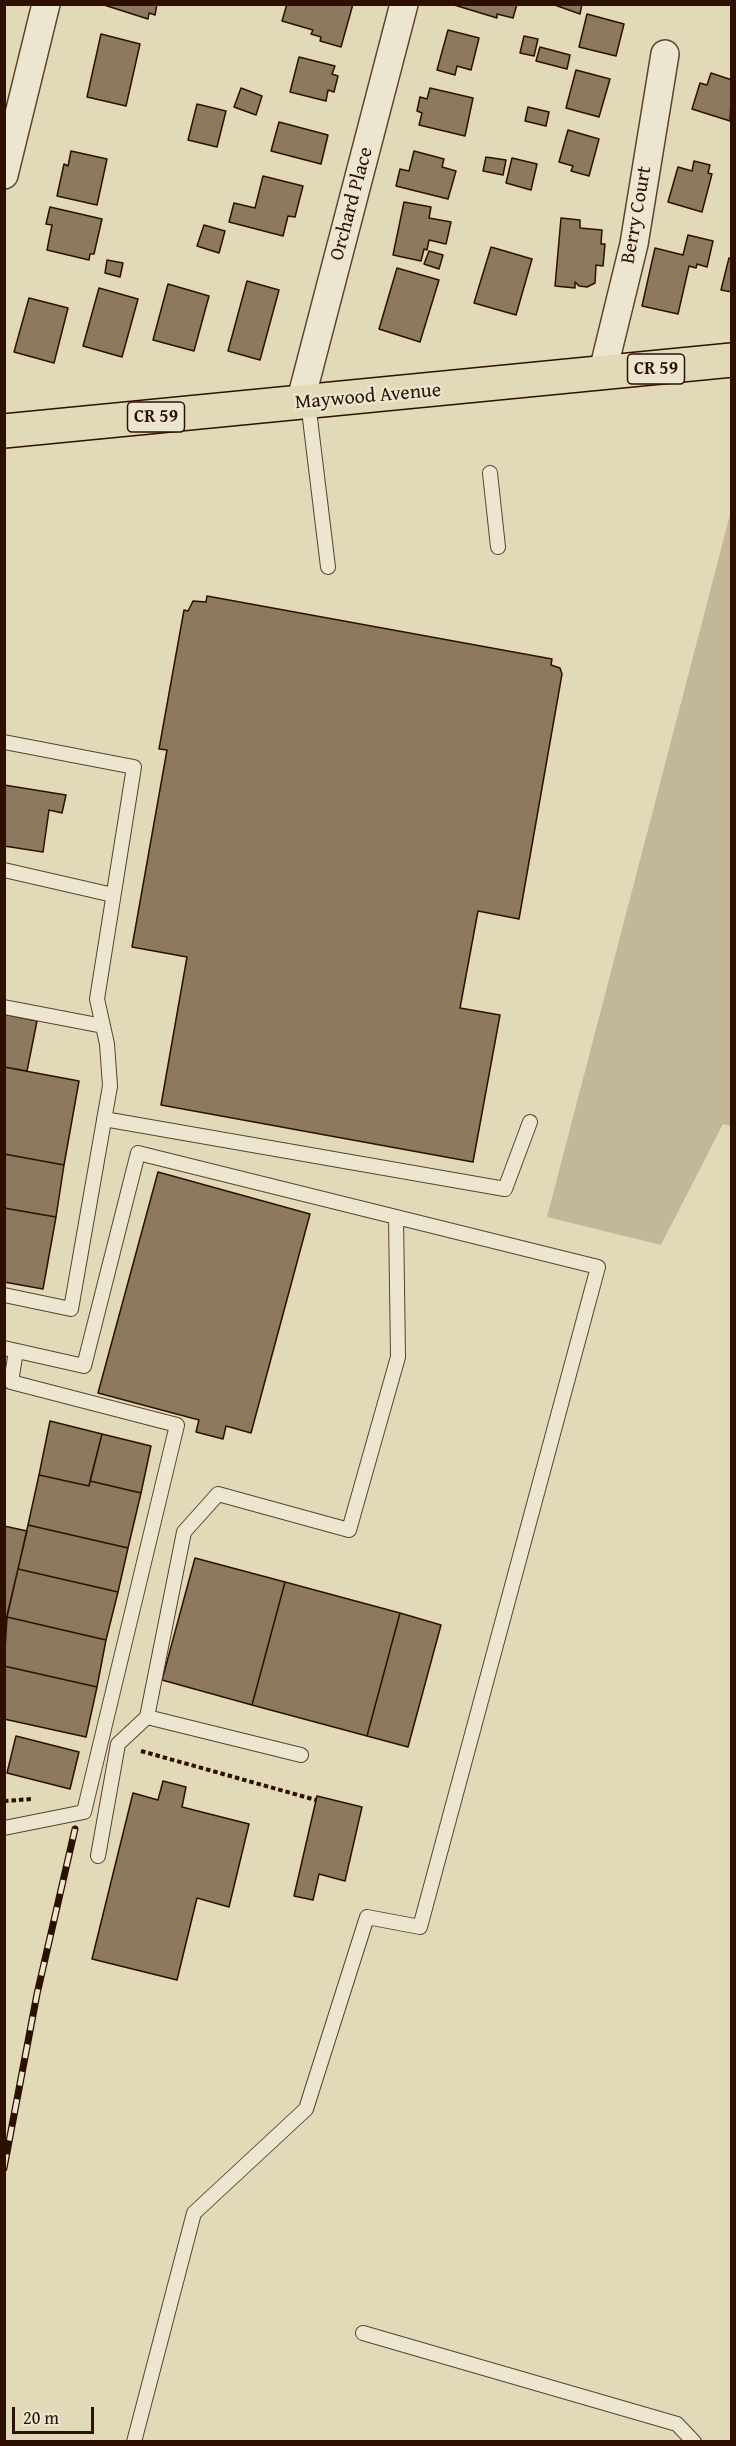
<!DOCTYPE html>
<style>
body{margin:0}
#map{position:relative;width:736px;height:2446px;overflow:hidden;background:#e2d9b8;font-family:"Gentium Book Plus",serif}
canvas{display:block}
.frame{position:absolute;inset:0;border:6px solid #2e1000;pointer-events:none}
.scale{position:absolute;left:12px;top:2407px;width:82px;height:27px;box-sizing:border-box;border:3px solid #2e1000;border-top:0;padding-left:8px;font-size:18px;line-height:21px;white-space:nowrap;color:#2e1000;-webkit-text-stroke:4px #ece6d1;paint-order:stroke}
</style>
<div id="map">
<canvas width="736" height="2446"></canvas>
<div class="frame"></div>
<div class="scale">20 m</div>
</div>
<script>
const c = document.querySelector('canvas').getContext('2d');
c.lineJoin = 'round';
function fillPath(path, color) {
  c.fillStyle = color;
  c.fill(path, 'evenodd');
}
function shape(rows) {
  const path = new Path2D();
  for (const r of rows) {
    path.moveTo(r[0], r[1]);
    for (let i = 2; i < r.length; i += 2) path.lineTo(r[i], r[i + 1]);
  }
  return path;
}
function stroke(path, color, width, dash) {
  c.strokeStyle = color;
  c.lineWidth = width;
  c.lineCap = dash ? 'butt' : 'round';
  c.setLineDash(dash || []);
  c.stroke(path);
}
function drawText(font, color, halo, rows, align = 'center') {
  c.font = font + ' "Gentium Book Plus",serif';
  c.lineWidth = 4.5;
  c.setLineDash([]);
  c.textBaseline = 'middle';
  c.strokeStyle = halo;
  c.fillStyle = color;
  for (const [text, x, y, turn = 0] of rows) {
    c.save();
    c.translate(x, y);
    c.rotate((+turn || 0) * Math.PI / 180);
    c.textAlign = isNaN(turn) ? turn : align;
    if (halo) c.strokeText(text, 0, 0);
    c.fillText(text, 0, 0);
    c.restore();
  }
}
fillPath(shape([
 [731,511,731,1126,723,1124,661,1245,547,1217]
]), '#c3b799');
const building = shape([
 [101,4,157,4,155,15,149,13,148,19,101,4],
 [287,4,353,4,341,47,320,41,321,37,311,34,313,30,282,21,287,4],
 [451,4,517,4,513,18,497,14,497,18,451,4],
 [552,4,582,4,580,14,552,4],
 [587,14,624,24,616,56,579,47,587,14],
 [448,30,479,38,471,70,457,66,455,75,437,70,448,30],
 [101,34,140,44,126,106,87,97,101,34],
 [524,36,538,39,534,56,520,53,524,36],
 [540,47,570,55,567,69,536,61,540,47],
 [299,57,335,66,332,74,338,76,334,92,328,90,326,101,290,92,299,57],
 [576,70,610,79,599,117,566,108,576,70],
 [711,73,732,80,730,121,692,109,700,83,707,85,711,73],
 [241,88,262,96,256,115,234,107,241,88],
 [430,88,473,98,465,136,419,125,422,113,417,111,420,97,427,99,430,88],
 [197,104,226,111,217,147,188,140,197,104],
 [528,107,549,112,546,126,525,121,528,107],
 [279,122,328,135,321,164,271,151,279,122],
 [568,130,599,139,589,176,571,171,573,166,559,162,568,130],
 [71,151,107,159,97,205,57,196,64,164,68,166,71,151],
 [414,151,444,159,442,167,456,171,448,199,396,186,400,169,409,171,414,151],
 [486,157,506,160,503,175,483,171,486,157],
 [512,158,537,164,531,190,506,183,512,158],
 [694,161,710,165,708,173,712,174,702,212,668,202,678,167,692,171,694,161],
 [263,176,303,186,295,217,288,216,283,236,229,222,234,203,255,208,263,176],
 [404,202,431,207,429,218,451,222,446,244,429,240,427,250,424,249,421,261,393,255,404,202],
 [50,207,102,219,94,254,90,254,89,260,47,250,52,225,46,224,50,207],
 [561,218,580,220,580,228,602,230,601,244,605,244,603,266,596,265,595,283,587,287,579,286,575,282,575,288,555,286,561,218],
 [204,225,225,231,219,253,197,246,204,225],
 [688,235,713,241,707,267,697,264,696,268,689,266,678,314,642,306,655,248,683,255,688,235],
 [491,247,532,259,516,315,474,303,491,247],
 [429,251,443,255,439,269,424,264,429,251],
 [729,258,732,258,732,292,721,290,729,258],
 [107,260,123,263,120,277,105,273,107,260],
 [397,268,439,280,420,342,379,329,397,268],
 [247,281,279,290,260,360,228,351,247,281],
 [168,284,209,296,194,351,153,340,168,284],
 [99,288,138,299,122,357,83,346,99,288],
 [29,298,68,308,54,363,14,352,29,298],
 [207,596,552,659,551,665,560,668,562,674,519,919,478,911,460,1008,500,1015,473,1162,161,1105,187,957,132,947,167,750,159,749,184,610,188,611,193,601,206,602,207,596],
 [4,785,66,795,62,813,49,810,43,852,4,846,4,785],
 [4,1014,37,1021,27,1071,4,1067,4,1014],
 [4,1067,79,1081,64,1165,4,1154,4,1067],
 [4,1154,64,1165,56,1217,4,1208,4,1154],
 [158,1172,310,1214,251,1433,226,1426,223,1439,196,1432,199,1420,98,1393,158,1172],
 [4,1208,56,1217,43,1289,4,1282,4,1208],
 [50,1421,102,1434,89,1486,39,1475,50,1421],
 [102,1434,151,1446,141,1493,90,1481,102,1434],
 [39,1475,89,1486,90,1481,141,1493,128,1548,28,1525,39,1475],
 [28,1525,128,1548,118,1592,18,1569,28,1525],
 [4,1526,27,1531,4,1628,4,1526],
 [195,1558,285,1582,252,1705,162,1680,195,1558],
 [18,1569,118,1592,106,1640,7,1617,18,1569],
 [285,1582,400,1613,367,1736,252,1705,285,1582],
 [400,1613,441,1625,408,1747,367,1736,400,1613],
 [7,1617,106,1640,97,1687,4,1666,7,1617],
 [4,1666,97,1687,86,1737,4,1719,4,1666],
 [16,1736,79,1752,70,1789,7,1773,16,1736],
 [163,1781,186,1787,182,1807,249,1824,229,1907,197,1898,177,1980,92,1959,133,1793,158,1800,163,1781],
 [317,1796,362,1807,345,1881,319,1874,313,1900,294,1896,317,1796]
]);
fillPath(building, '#8c7960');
stroke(building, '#2e1000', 1.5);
const service = shape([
 [308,402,328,567],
 [490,473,498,547],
 [4,742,134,767,97,999,107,1044,110,1086,71,1309,4,1295],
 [4,870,113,895],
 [4,1007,103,1026],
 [104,1119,505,1189,530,1122],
 [4,1348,84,1366,138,1153,598,1267,420,1927,367,1917,306,2109,194,2213,134,2442],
 [301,1755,147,1717,184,1532,218,1494,349,1530,398,1357,396,1217],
 [4,1828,84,1812,177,1425,11,1382,16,1351],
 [98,1856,118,1744,147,1717],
 [363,2333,677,2424,694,2442]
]);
const minor = shape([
 [4,175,46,4],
 [602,375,634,244,665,54],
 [300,403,404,4]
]);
const primary = shape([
 [4,431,732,360]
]);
stroke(service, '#5b422e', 16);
stroke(minor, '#5b422e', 30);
stroke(primary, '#2e1000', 36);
stroke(shape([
 [141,1751,316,1800],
 [4,1801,32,1799]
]), '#2e1000', 4, [4.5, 3]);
stroke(service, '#ece6d1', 14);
stroke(minor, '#ece6d1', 27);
stroke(primary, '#e2d9b8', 33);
const rail = shape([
 [4,2168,37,1994,75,1829]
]);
stroke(rail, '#2e1000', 7);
stroke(rail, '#ece6d1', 4.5, [14]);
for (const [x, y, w] of [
 [656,369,57],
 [156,417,57]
]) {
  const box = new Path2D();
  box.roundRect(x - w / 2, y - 15, w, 30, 4.5);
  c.fillStyle = '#ece6d1';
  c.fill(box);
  stroke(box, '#2e1000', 1.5);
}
drawText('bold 18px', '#2e1000', null, [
 ["CR 59",656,369],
 ["CR 59",156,417]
]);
drawText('20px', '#2e1000', '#ece6d1', [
 ["Orchard Place",352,204,-75],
 ["Berry Court",637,215,-80],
 ["Maywood Avenue",368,397,-5]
]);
</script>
